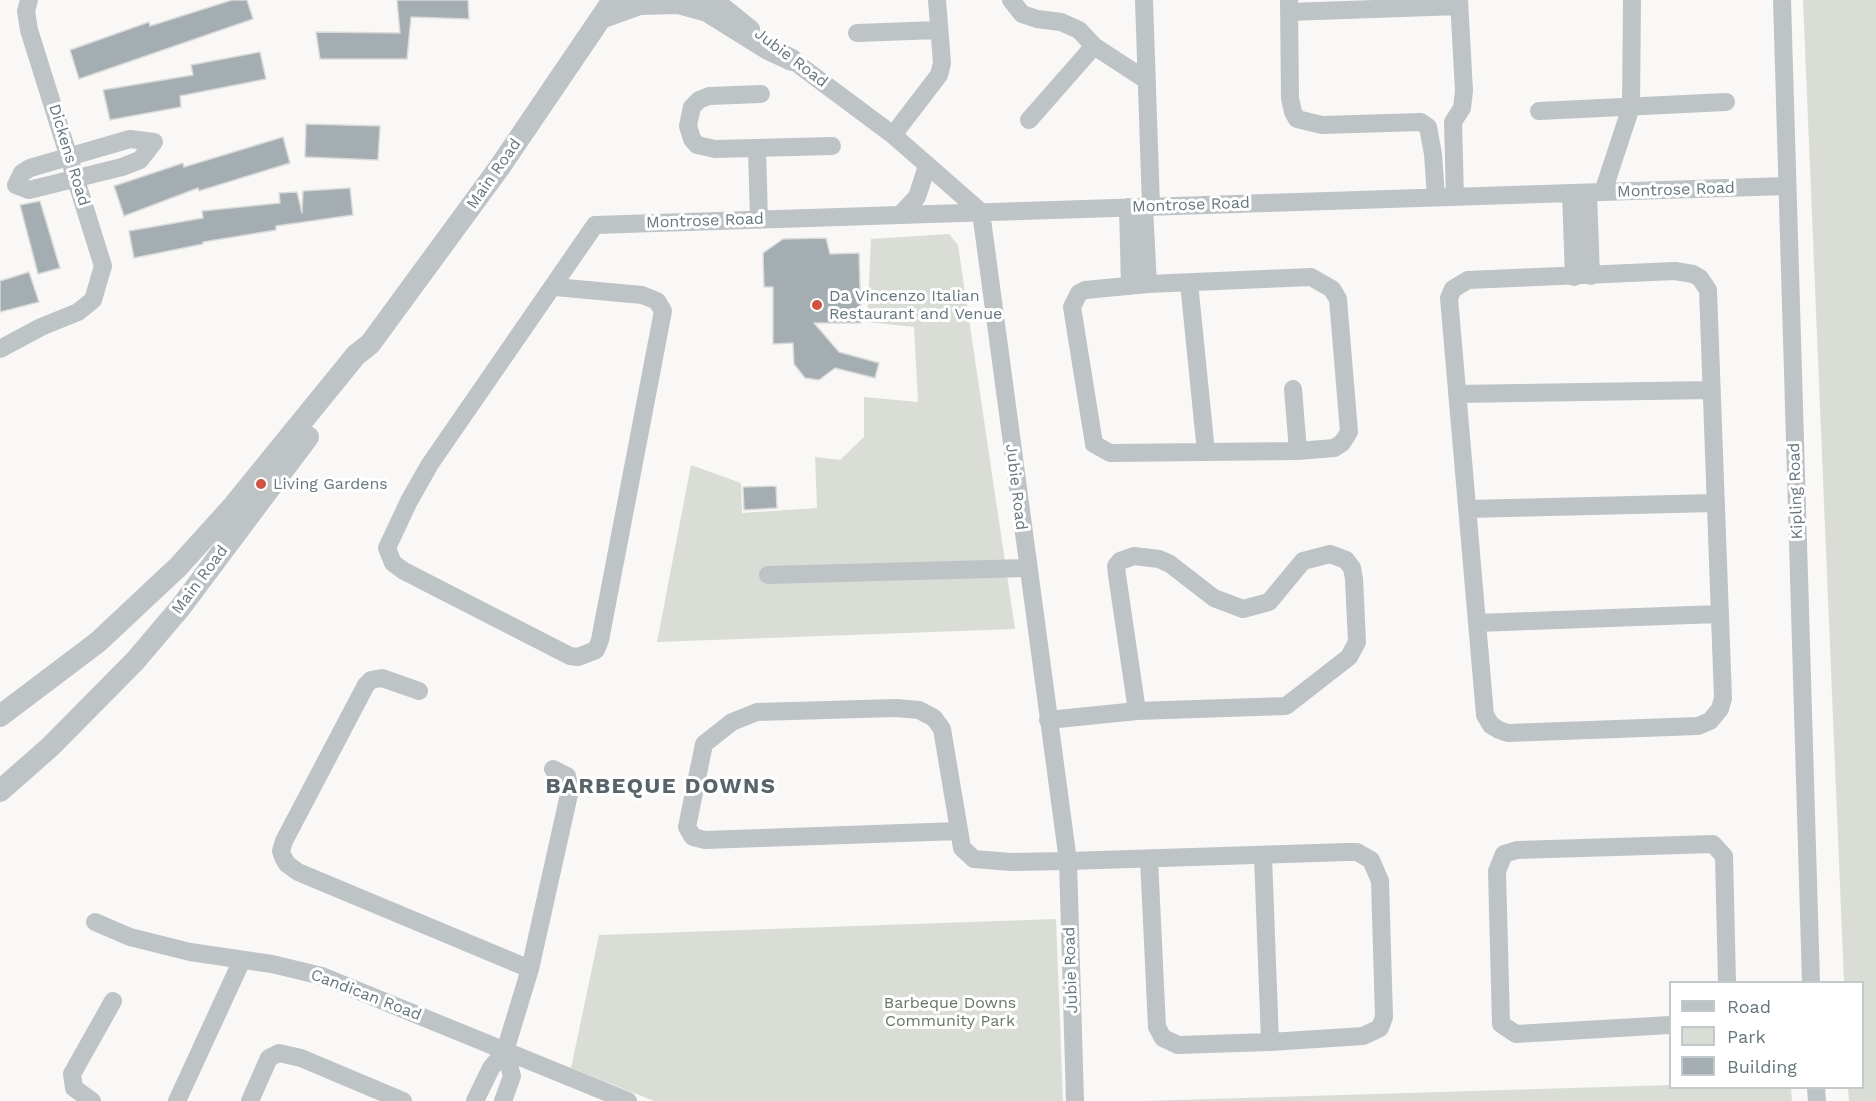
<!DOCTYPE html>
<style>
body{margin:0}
#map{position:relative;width:1876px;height:1101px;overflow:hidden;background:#f9f8f7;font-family:"Work Sans",sans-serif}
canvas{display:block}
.legend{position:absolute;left:1669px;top:981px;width:195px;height:108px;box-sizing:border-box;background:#fff;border:2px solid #c2c9cb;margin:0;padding:8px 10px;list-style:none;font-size:18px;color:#66777e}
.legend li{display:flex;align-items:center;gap:12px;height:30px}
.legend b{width:30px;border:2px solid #c2c9cb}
</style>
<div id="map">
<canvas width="1876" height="1101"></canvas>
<ul class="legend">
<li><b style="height:8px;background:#bec3c6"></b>Road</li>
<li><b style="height:16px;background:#d9ddd6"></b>Park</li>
<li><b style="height:16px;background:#a4adb1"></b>Building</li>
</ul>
</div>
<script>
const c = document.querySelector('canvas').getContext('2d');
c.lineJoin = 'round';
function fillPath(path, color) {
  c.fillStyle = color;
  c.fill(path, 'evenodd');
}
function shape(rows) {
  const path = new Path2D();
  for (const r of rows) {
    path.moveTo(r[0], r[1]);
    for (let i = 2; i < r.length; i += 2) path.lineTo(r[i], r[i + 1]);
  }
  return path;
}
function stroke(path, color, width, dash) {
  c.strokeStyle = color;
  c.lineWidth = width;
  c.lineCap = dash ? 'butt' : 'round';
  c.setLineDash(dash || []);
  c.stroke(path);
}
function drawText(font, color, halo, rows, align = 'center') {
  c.font = font + ' "Work Sans",sans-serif';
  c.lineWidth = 6;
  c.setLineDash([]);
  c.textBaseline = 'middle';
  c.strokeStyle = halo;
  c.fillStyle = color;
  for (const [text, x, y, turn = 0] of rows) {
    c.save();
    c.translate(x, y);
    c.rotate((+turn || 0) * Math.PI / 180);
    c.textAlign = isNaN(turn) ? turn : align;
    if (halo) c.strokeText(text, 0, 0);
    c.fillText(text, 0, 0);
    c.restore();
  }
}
fillPath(shape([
 [1803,0,1876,0,1876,1101,1849,1101,1848,1088,1862,1088,1862,982,1844,982],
 [949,234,958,245,1015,629,657,642,691,465,741,483,742,513,817,508,815,457,840,460,864,437,864,397,918,402,914,327,867,322,871,239],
 [1056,919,1063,1101,654,1101,571,1068,599,935],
 [1670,1085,1670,1088,1791,1088,1792,1101,1144,1101]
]), '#d9ddd6');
const building = shape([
 [232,0,247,0,253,19,79,79,70,50,149,22,150,26,232,0],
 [397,0,468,0,469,19,411,17,407,59,320,59,316,32,400,33,397,0],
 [260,52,266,79,180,96,181,107,110,120,103,90,193,75,191,65,260,52],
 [306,124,380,126,378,160,305,157,306,124],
 [283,137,290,163,199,191,198,188,124,216,114,186,183,163,184,167,283,137],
 [350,188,353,215,276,226,276,230,203,242,203,244,134,258,129,231,203,218,202,211,280,203,279,193,297,192,302,213,303,191,350,188],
 [40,201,60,268,38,274,20,205,40,201],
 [826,238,830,254,859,253,861,323,814,323,839,352,879,363,875,378,835,368,819,380,805,378,794,364,793,343,773,344,773,287,764,287,763,253,783,239,826,238],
 [29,272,39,302,0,312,0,281,29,272],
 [776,486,777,508,744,510,743,487,776,486]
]);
fillPath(building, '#a4adb1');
stroke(building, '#dadad9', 1.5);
stroke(shape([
 [715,0,751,29],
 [1011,0,1022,14,1037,19,1061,22,1079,30,1094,46,1146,80],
 [1144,0,1151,206],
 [1289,0,1290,98,1293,112,1297,119,1322,125,1421,122,1428,127,1433,154,1436,197],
 [1782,0,1811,982],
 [1289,12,1459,6],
 [857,33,938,30],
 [783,53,893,135,981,212,1068,861,1075,1101],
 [761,94,709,96,699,100,692,107,690,116,688,126,692,139,697,145,715,149,832,146],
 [1539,111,1726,102],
 [1029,120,1094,46],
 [893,135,939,75,942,63,937,0],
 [757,148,759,220],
 [16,185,29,190,122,167,140,160,154,142],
 [16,185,22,173,30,168,130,139,154,142],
 [1603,192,1631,107,1632,0],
 [1571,193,1574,277],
 [1588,193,1591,276],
 [1455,197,1453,122,1462,108,1464,91,1459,0],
 [1128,207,1130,286],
 [1144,207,1148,284],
 [900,215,917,197,927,166],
 [1675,271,1693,274,1700,278,1708,290,1723,698,1720,709,1710,721,1698,726,1508,733,1499,730,1491,725,1485,715,1449,298,1453,289,1468,280,1675,271],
 [1311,277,1332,289,1338,299,1349,432,1342,443,1334,448,1298,451,1110,453,1094,444,1072,307,1079,293,1085,290,1148,284,1311,277],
 [1189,283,1206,452],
 [555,287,642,295,657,301,663,311,600,640,596,650,578,657,570,656,404,571,393,563,387,548,409,501,430,464,595,225,1786,186],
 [0,349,41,327,78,312,93,300,103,266,29,30,26,11,29,0],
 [1293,389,1298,451],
 [1457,394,1711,390],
 [1467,509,1715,503],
 [1330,554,1346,560,1352,568,1354,579,1357,642,1349,657,1286,706,1137,711,1117,575,1116,566,1120,561,1134,556,1159,559,1170,564,1214,598,1243,609,1269,602,1303,561,1330,554],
 [768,575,1027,568],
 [1477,623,1718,614],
 [419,691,382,678,371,680,366,685,284,841,281,851,283,857,287,864,298,872,530,969],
 [1048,720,1137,711],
 [959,831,705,840,693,837,687,827,704,744,732,722,757,712,896,708,919,710,934,718,942,729,962,848,974,859,1011,862,1068,861,1347,852,1357,852,1371,860,1380,881,1384,1017,1380,1028,1363,1036,1270,1042,1178,1045,1163,1038,1157,1027,1149,859],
 [1263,856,1270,1042],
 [95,922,130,937,190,952,272,964,322,976,628,1101],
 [1670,1025,1516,1034,1501,1024,1497,871,1504,854,1517,850,1713,844,1724,856,1727,982],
 [1816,1088,1817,1101],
 [92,1101,74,1088,72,1074,113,1001],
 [177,1101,242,960],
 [250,1101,269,1058,279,1053,301,1058,403,1101],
 [475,1101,491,1068,505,1051,530,969,570,790,567,776,553,769],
 [503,1101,512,1076,505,1051]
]), '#bec3c6', 18);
stroke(shape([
 [601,18,640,4,678,3,707,11,768,49,792,60],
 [0,716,98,642,178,567,234,505,356,355,370,344,499,168,613,0],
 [0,791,50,747,135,661,180,608,308,437]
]), '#bec3c6', 22);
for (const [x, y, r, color] of [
 [817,305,6,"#cf5341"],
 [261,484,6,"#cf5341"]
]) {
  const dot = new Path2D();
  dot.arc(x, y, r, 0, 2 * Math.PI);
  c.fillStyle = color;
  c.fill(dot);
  stroke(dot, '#fff', 2);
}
drawText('16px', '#66777e', '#fff', [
 ["Jubie Road",791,58,37],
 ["Dickens Road",69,155,73],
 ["Main Road",494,174,-55],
 ["Montrose Road",1676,190,-2],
 ["Montrose Road",1191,205,-2],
 ["Montrose Road",705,221,-2],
 ["Jubie Road",1016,487,83],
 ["Kipling Road",1796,491,-92],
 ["Main Road",200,580,-53],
 ["Jubie Road",1071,970,-92],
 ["Candican Road",366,995,21]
]);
drawText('16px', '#66777e', '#fff', [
 ["Da Vincenzo Italian",829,296],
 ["Restaurant and Venue",829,314],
 ["Living Gardens",273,484]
], 'left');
drawText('16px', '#6a7766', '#fff', [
 ["Barbeque Downs",950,1003],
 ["Community Park",950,1021]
]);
c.letterSpacing = '1.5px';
drawText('bold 22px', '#58646a', '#fff', [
 ["BARBEQUE DOWNS",661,787]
]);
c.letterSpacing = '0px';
</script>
